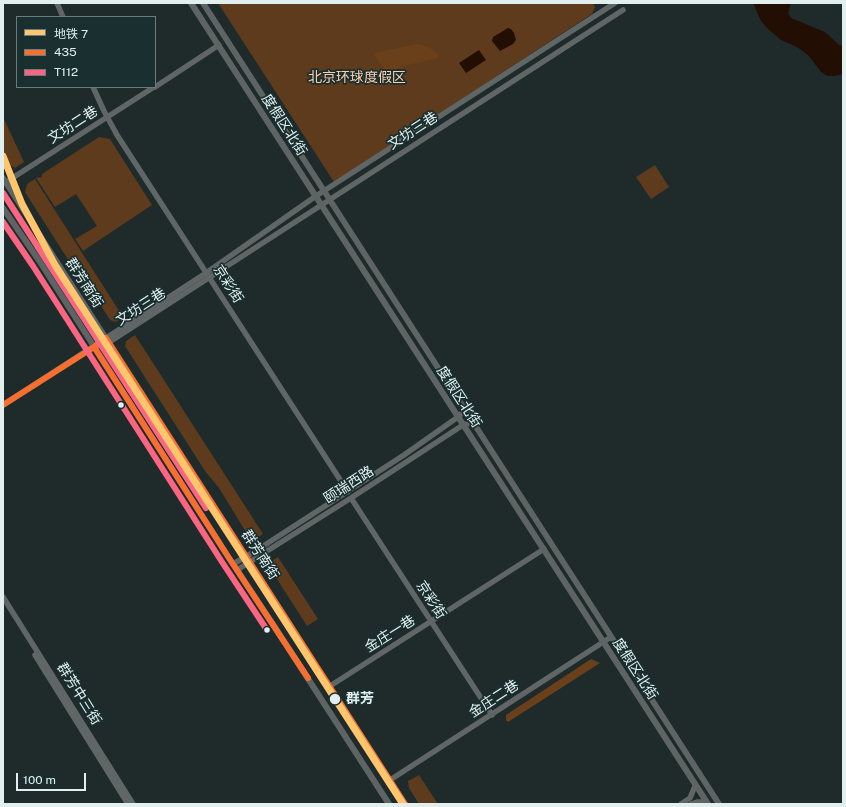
<!DOCTYPE html>
<meta charset="utf-8">
<style>
body{margin:0}
#map{position:relative;width:846px;height:807px;overflow:hidden;background:#1f2a2b;font-family:"Public Sans","Noto Sans SC",sans-serif}
canvas{display:block}
.frame{position:absolute;inset:0;border:4px solid #e2efef;pointer-events:none}
.legend{position:absolute;left:16px;top:16px;width:140px;height:72px;box-sizing:border-box;background:#1a2f30;border:1px solid #6a7c7c;margin:0;padding:5px 7px;list-style:none;font-size:12px;color:#e2efef}
.legend li{display:flex;align-items:center;gap:8px;height:20px}
.legend b{width:20px;border:1px solid #6a7c7c}
.scale{position:absolute;left:16px;top:773px;width:70px;height:18px;box-sizing:border-box;border:2px solid #e2efef;border-top:0;padding-left:5px;font-size:12px;line-height:14px;white-space:nowrap;color:#e2efef;-webkit-text-stroke:3px #1a2f30;paint-order:stroke}
</style>
<div id="map">
<canvas width="846" height="807"></canvas>
<div class="frame"></div>
<ul class="legend">
<li><b style="height:5px;background:#ffc66e"></b>地铁 7</li>
<li><b style="height:5px;background:#f46f30"></b>435</li>
<li><b style="height:5px;background:#fa6682"></b>T112</li>
</ul>
<div class="scale">100 m</div>
</div>
<script>
const c = document.querySelector('canvas').getContext('2d');
c.lineJoin = 'round';
function fillPath(path, color) {
  c.fillStyle = color;
  c.fill(path, 'evenodd');
}
function shape(rows) {
  const path = new Path2D();
  for (const r of rows) {
    path.moveTo(r[0], r[1]);
    for (let i = 2; i < r.length; i += 2) path.lineTo(r[i], r[i + 1]);
  }
  return path;
}
function stroke(path, color, width, dash) {
  c.strokeStyle = color;
  c.lineWidth = width;
  c.lineCap = dash ? 'butt' : 'round';
  c.setLineDash(dash || []);
  c.stroke(path);
}
function drawText(font, color, halo, rows, align = 'center') {
  c.font = font + ' "Public Sans","Noto Sans SC",sans-serif';
  c.lineWidth = 3.5;
  c.setLineDash([]);
  c.textBaseline = 'middle';
  c.strokeStyle = halo;
  c.fillStyle = color;
  for (const [text, x, y, turn = 0] of rows) {
    c.save();
    c.translate(x, y);
    c.rotate((+turn || 0) * Math.PI / 180);
    c.textAlign = isNaN(turn) ? turn : align;
    if (halo) c.strokeText(text, 0, 0);
    c.fillText(text, 0, 0);
    c.restore();
  }
}
fillPath(shape([
 [218,3,593,3,595,7,592,14,334,182],
 [3,117,24,162,15,168,10,165,3,152],
 [99,137,110,139,152,205,83,251,75,239,97,226,76,194,55,207,36,178,42,177,42,174],
 [655,165,669,187,651,199,636,177],
 [35,179,123,317,116,322,110,320,80,273,67,258,25,192,27,184],
 [135,335,263,534,255,539,249,537,219,488,205,471,125,346,126,341],
 [278,557,318,619,307,626,270,568,270,562],
 [419,775,438,804,419,804,409,788,408,781]
]), '#5e3b1d');
fillPath(shape([
 [417,44,422,45,432,49,439,55,438,58,400,67,388,75,374,55,375,53],
 [591,659,600,663,508,722,506,720,506,715]
]), '#69401a');
fillPath(shape([
 [753,3,791,3,788,13,791,18,825,32,839,45,843,46,843,74,834,76,828,76,822,73,808,55,797,47,781,40,767,28,761,21],
 [508,28,511,29,514,33,516,40,513,44,500,51,492,41,493,37],
 [479,50,486,60,466,73,459,63]
]), '#230e04');
stroke(shape([
 [57,3,63,17],
 [93,87,104,111,117,135,348,492],
 [155,87,219,45],
 [3,184,154,87],
 [97,346,108,343,623,10],
 [3,405,206,273,316,196,615,3],
 [351,498,492,715],
 [233,564,254,552,404,455,458,417,466,409],
 [237,570,351,498,463,425,474,422],
 [3,597,133,804],
 [35,655,128,804],
 [330,686,544,549],
 [390,780,611,637],
 [681,804,690,798,695,786],
 [691,804,697,802,706,802]
]), '#606666', 5.5);
stroke(shape([
 [191,3,708,804],
 [203,3,719,804],
 [3,178,405,804],
 [3,208,40,262,229,558,274,626,389,804]
]), '#5e6464', 6);
stroke(shape([
 [94,347,229,558,308,678],
 [3,405,94,347,106,338,405,804]
]), '#f46f30', 6);
stroke(shape([
 [3,193,206,508],
 [3,222,33,266,222,562,267,630]
]), '#fa6682', 6);
stroke(shape([
 [3,156,22,204,55,265,403,804]
]), '#ffc66e', 7);
for (const [x, y, r, color] of [
 [121,405,3.5,"#e2efef"],
 [267,630,3.5,"#e2efef"],
 [335,699,6,"#e2efef"]
]) {
  const dot = new Path2D();
  dot.arc(x, y, r, 0, 2 * Math.PI);
  c.fillStyle = color;
  c.fill(dot);
  stroke(dot, '#1a2f30', 1.5);
}
drawText('14px', '#ffcfac', '#1a2f30', [
 ["北京环球度假区",357,78]
]);
drawText('14px', '#e2efef', '#1a2f30', [
 ["文坊二巷",73,125,-33],
 ["度假区北街",284,125,57],
 ["文坊三巷",413,131,-33],
 ["群芳南街",84,283,57],
 ["京彩街",228,284,57],
 ["文坊三巷",141,307,-33],
 ["度假区北街",459,397,57],
 ["颐瑞西路",349,485,-33],
 ["群芳南街",260,555,57],
 ["京彩街",431,600,57],
 ["金庄一巷",390,634,-32],
 ["度假区北街",635,669,57],
 ["群芳中三街",79,694,58],
 ["金庄二巷",494,699,-33]
]);
drawText('bold 14px', '#e2efef', '#1a2f30', [
 ["群芳",346,699]
], 'left');
</script>
